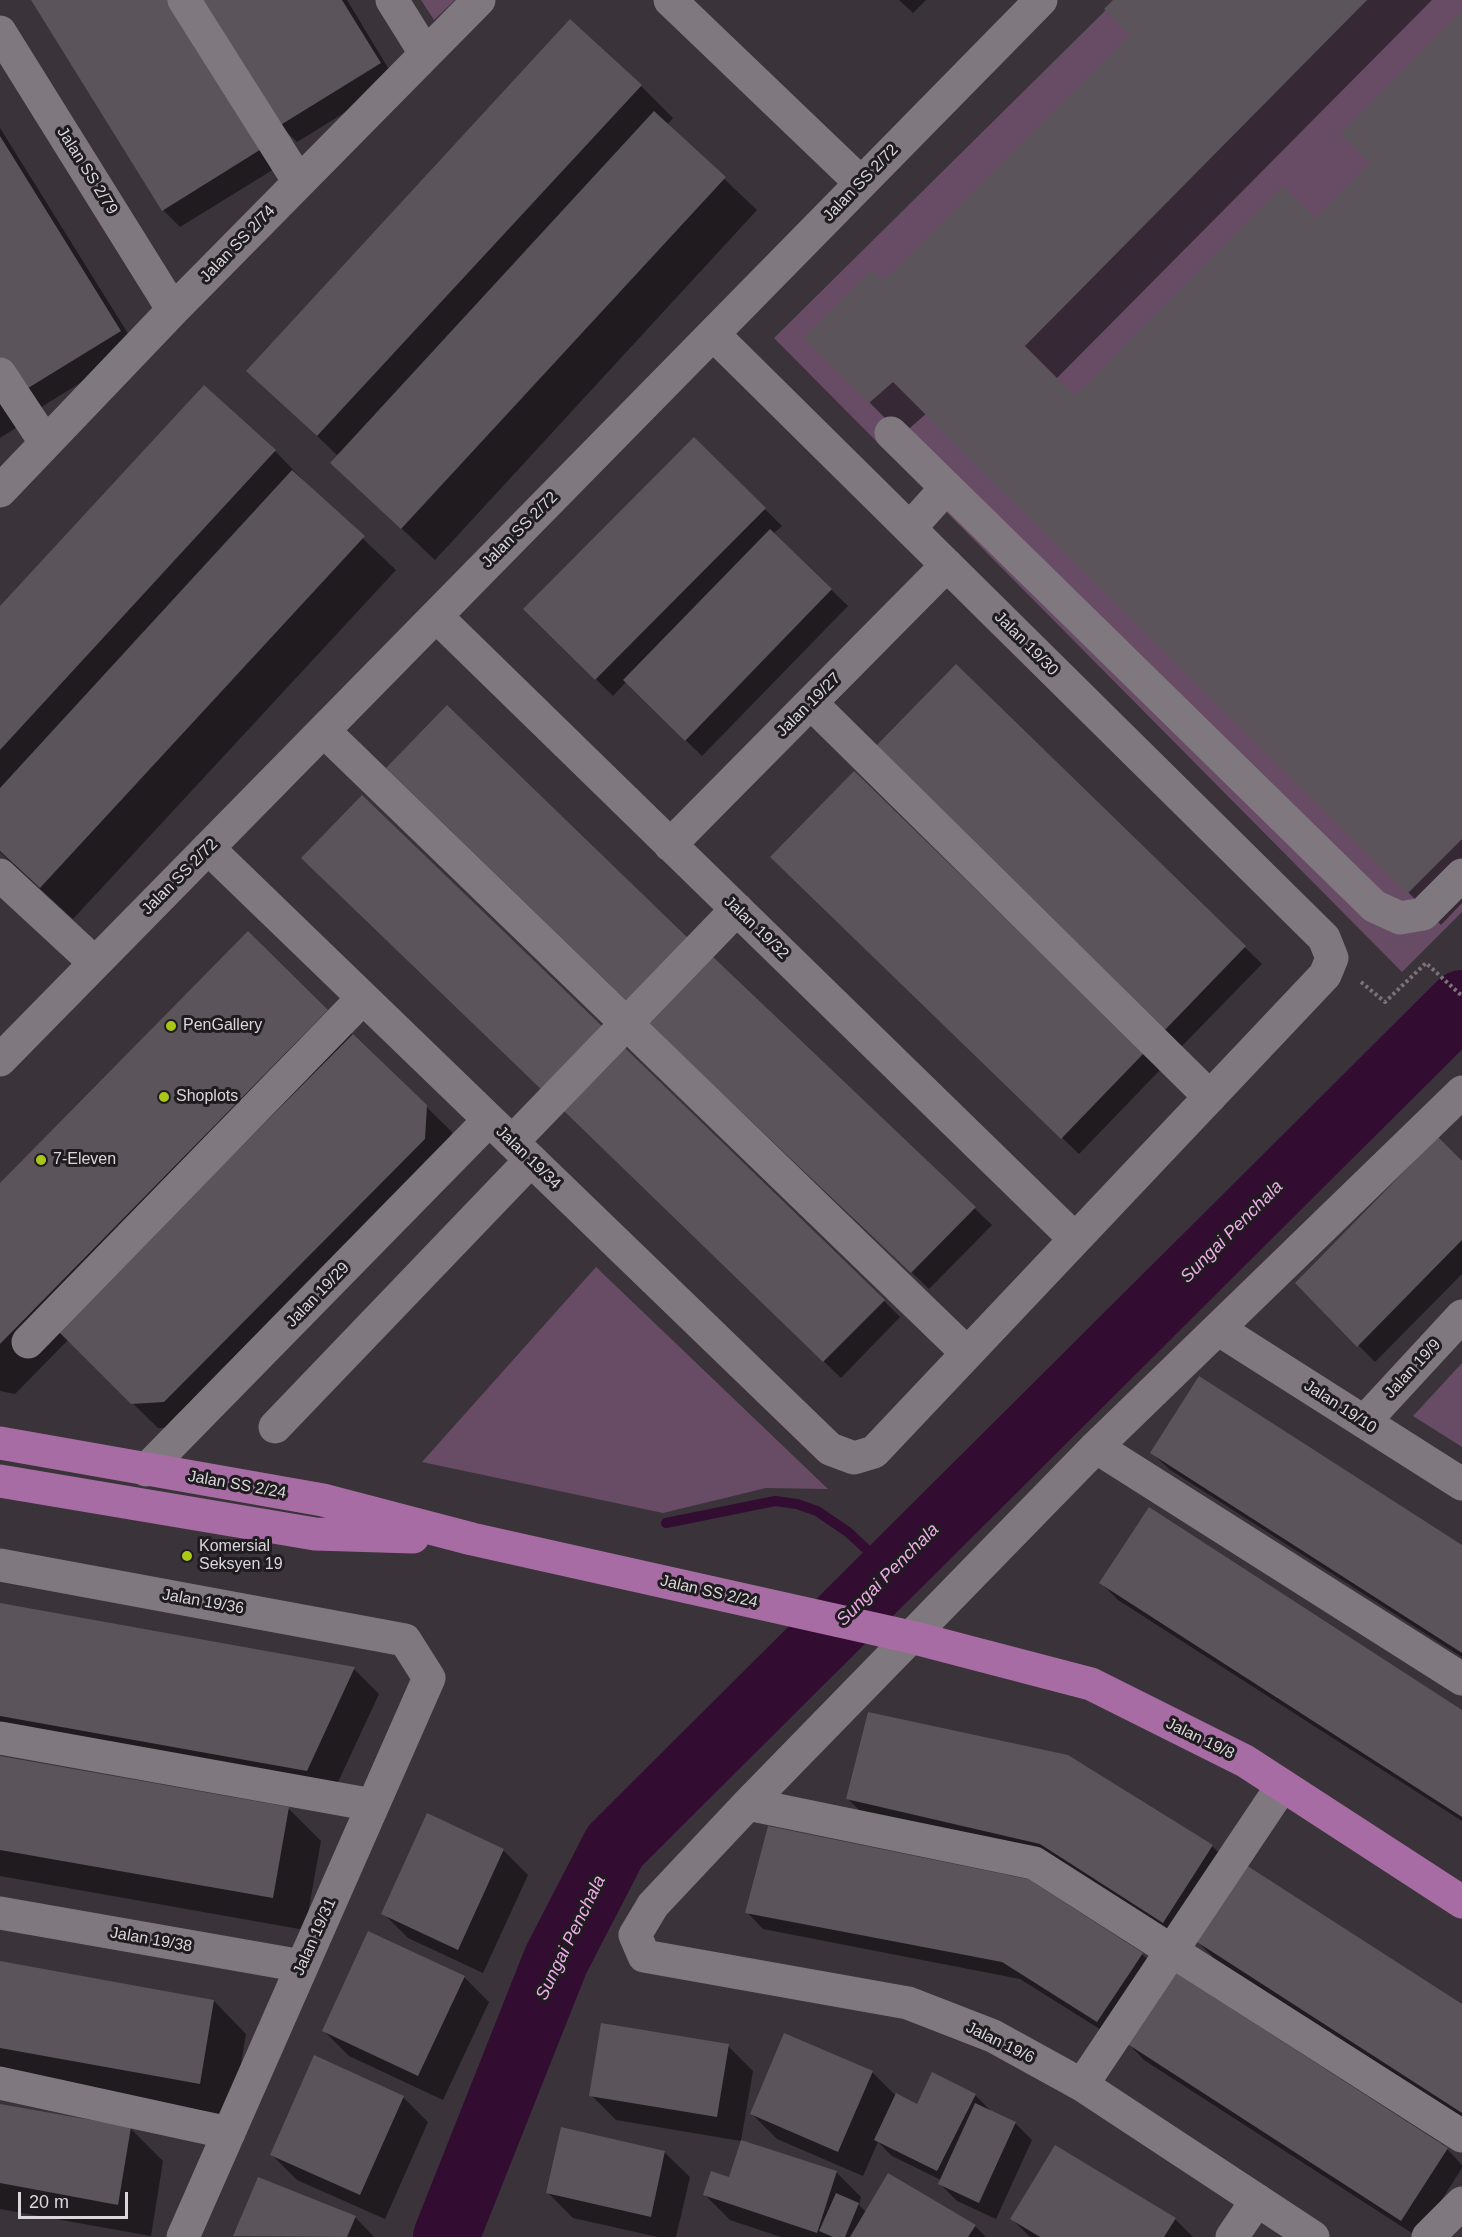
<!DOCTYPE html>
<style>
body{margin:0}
#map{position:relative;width:1462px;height:2237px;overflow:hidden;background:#3a3339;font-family:Helvetica,sans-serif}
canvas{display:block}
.scale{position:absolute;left:18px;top:2192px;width:110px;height:27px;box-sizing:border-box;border:3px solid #dbd7db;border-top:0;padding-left:8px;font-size:18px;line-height:21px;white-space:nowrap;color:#dbd7db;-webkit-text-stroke:4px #1f1c1f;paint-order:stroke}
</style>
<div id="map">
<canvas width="1462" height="2237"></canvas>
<div class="scale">20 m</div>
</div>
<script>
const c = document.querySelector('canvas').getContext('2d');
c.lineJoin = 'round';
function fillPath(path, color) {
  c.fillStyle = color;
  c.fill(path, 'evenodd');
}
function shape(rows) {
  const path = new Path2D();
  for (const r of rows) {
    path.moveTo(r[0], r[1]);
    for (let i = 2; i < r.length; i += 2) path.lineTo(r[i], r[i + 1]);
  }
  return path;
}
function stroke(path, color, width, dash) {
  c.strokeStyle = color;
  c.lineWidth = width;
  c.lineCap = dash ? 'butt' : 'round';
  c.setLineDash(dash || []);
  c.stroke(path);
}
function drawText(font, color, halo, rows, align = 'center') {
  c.font = font + ' Helvetica,sans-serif';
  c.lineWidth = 6;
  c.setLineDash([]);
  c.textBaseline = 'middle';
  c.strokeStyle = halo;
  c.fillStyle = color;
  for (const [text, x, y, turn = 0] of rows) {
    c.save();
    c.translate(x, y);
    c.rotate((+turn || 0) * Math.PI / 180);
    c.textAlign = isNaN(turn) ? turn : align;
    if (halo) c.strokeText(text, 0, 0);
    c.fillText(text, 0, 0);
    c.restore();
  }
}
fillPath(shape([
 [421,0,455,0,434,20],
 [1116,0,1462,0,1462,912,1402,972,774,338],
 [596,1267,828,1489,766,1488,663,1513,422,1462],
 [1462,1363,1462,1447,1413,1416]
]), '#684b65');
fillPath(shape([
 [33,0,176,0,279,166,180,227,163,210],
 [204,0,347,0,396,81,297,142,280,125],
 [899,0,926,0,913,13],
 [1115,0,1432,0,1056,379,1075,398,1315,220,1371,163,1462,13,1462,903,1441,925,927,413,902,435,805,338,884,282,1132,35],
 [641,86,673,118,667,125,757,210,435,560,332,463,338,456,248,370],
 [0,128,137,348,38,409,0,357],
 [0,389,22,424,0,438],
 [694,439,782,526,773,534,848,606,702,756,626,682,613,696,525,609],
 [275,451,307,484,306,485,396,570,73,919,0,852,0,608],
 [956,666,1262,964,1180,1048,891,766],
 [789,873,1143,1054,1160,1070,1079,1154],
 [248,933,452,1132,449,1165,189,1427,158,1428,68,1340,15,1394,0,1391,0,1185],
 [712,958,992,1225,929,1289,666,1038],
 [582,1127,884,1301,900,1317,841,1378],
 [1462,1163,1462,1274,1375,1362,1297,1283],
 [1152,1453,1462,1547,1462,1657,1169,1469],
 [1101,1583,1462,1711,1462,1821,1118,1600],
 [0,1604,354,1669,379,1694,332,1795,0,1735],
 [0,1757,289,1809,321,1841,305,1930,0,1876],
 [1068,1757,1212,1846,1229,1863,1181,1939,1058,1860,864,1815,847,1798],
 [503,1850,528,1875,483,1973,408,1938,383,1913],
 [747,1912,1142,1954,1158,1971,1114,2038,1020,1979,763,1929],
 [1198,1942,1462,2006,1462,2117,1215,1959],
 [0,1963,214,2001,246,2034,232,2116,0,2074],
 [464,1977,489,2002,443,2100,349,2056,324,2031],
 [1128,2043,1447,2149,1462,2165,1462,2168,1418,2237,1144,2060],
 [728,2046,753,2071,741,2141,616,2120,591,2095],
 [872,2072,897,2097,917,2106,975,2095,992,2112,1015,2123,1032,2140,996,2219,957,2201,940,2184,941,2180,892,2156,878,2142,863,2176,777,2139,752,2114],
 [403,2097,428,2122,385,2219,297,2180,272,2155],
 [0,2105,131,2129,163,2161,151,2236,0,2209],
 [664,2152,690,2177,676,2237,658,2237,573,2218,548,2193],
 [836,2172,861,2197,859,2205,866,2212,975,2226,986,2237,781,2237,730,2220,705,2195,730,2179],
 [355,2217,374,2237,235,2236],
 [1012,2219,1175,2219,1193,2237,1030,2237]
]), '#0007');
stroke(shape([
 [666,1523,775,1501,797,1504,817,1511,848,1532,891,1572]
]), '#330d31', 10);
stroke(shape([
 [446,2237,556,1960,615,1846,1462,1003]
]), '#330d31', 66);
fillPath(shape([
 [31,0,171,0,263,148,162,211],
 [202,0,342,0,381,63,279,126],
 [1113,0,1367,0,1025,346,1075,396,1282,186,1315,218,1370,163,1340,134,1462,10,1462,839,1407,894,893,382,869,403,803,338,872,269,884,280,1130,35,1104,9],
 [570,19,642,85,317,436,246,371],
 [654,111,726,177,401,529,330,463],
 [0,136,121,331,20,393,0,360],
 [204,385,276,450,0,750,0,606],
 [694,437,766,508,595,680,523,609],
 [292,470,365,536,40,888,0,851,0,788],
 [770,529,832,589,685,741,623,680],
 [956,664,1246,946,1163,1032,872,750],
 [447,705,691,941,630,1004,386,768],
 [854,771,1144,1053,1061,1139,770,857],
 [362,795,605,1029,544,1092,301,858],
 [248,931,328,1010,0,1344,0,1183],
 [712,956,976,1207,911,1273,647,1022],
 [353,1034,427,1105,425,1139,164,1402,131,1404,58,1331],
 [625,1048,885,1300,823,1362,564,1111],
 [1438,1137,1462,1161,1462,1240,1357,1347,1295,1283],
 [1199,1376,1462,1545,1462,1653,1150,1453],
 [1149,1507,1462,1710,1462,1817,1099,1583],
 [0,1603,355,1667,307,1771,0,1716],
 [868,1712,1068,1755,1213,1845,1163,1923,1040,1844,846,1799],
 [0,1756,289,1807,273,1898,0,1850],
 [427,1813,504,1849,458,1950,381,1914],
 [768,1826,1028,1879,1143,1953,1097,2022,1002,1962,745,1913],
 [1246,1865,1462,2004,1462,2113,1197,1942],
 [368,1931,465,1976,418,2076,322,2031],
 [0,1961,214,2000,200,2084,0,2048],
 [1173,1971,1448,2148,1401,2221,1126,2043],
 [601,2023,729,2044,717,2117,589,2096],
 [784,2033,873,2071,838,2152,750,2114],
 [314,2055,404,2096,360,2195,270,2155],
 [932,2072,976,2094,937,2171,874,2140,896,2093,917,2104],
 [975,2103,1016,2122,979,2203,938,2184],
 [0,2104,131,2127,118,2205,0,2183],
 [561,2127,665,2151,651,2217,546,2193],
 [741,2140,837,2171,817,2233,703,2195,711,2171,729,2177],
 [1055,2145,1176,2218,1164,2237,1040,2237,1010,2219],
 [888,2173,976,2225,968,2237,850,2237],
 [258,2177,356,2216,347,2237,233,2236],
 [836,2193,859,2203,845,2237,833,2237,819,2231]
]), '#5b545a');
stroke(shape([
 [1361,982,1385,1002,1426,963,1462,996]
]), '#797378', 4, [3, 3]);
stroke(shape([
 [184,0,299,182],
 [392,0,425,53],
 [670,0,861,183],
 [0,32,173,310],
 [0,374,45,442],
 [891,433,1374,906,1400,918,1423,914,1462,875],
 [0,491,173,310,479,0],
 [910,528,946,488],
 [436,616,1075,1239],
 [811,703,1210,1097],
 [324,731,967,1353],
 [670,845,947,565],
 [208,848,830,1449,854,1458,874,1452,1325,975,1332,958,1324,938,713,334],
 [0,875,95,963],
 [0,1060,1041,0],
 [512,1142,737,909],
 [1218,1329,1462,1484],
 [28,1342,363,998],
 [1364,1422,1462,1316],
 [275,1427,531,1160],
 [1096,1447,1462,1679],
 [146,1470,489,1120],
 [0,1565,405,1640,429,1678,183,2237],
 [0,1738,373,1805],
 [748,1804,1034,1863,1462,2136],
 [0,1913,302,1966],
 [0,2083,229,2133],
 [1082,2085,1282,1786],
 [1232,2237,1257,2200],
 [1313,2237,1082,2085,993,2036,908,2003,644,1956,635,1935,653,1905,748,1804,1096,1447,1462,1092],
 [1428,2237,1462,2203]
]), '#80787f', 33);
stroke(shape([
 [0,1443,323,1500,472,1539,911,1637,1091,1684,1245,1761,1462,1902],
 [0,1481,315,1534,413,1537]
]), '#a86ca4', 33);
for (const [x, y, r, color] of [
 [171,1026,6,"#aac717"],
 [164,1097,6,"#aac717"],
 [41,1160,6,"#aac717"],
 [187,1556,6,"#aac717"]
]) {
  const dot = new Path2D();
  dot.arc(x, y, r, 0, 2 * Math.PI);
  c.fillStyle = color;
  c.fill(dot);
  stroke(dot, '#1f1c1f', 2);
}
drawText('16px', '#dbd7db', '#1f1c1f', [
 ["Jalan SS 2/79",87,171,58],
 ["Jalan SS 2/72",861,183,-46],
 ["Jalan SS 2/74",238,244,-46],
 ["Jalan SS 2/72",520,530,-45],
 ["Jalan 19/30",1026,644,45],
 ["Jalan 19/27",809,705,-45],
 ["Jalan SS 2/72",180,877,-45],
 ["Jalan 19/32",756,928,44],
 ["Jalan 19/34",528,1158,44],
 ["Jalan 19/29",318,1295,-46],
 ["Jalan 19/9",1413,1369,-47],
 ["Jalan 19/10",1340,1407,33],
 ["Jalan SS 2/24",237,1485,10],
 ["Jalan SS 2/24",709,1592,13],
 ["Jalan 19/36",203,1602,10],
 ["Jalan 19/8",1200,1739,26],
 ["Jalan 19/31",315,1937,-66],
 ["Jalan 19/38",151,1940,10],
 ["Jalan 19/6",1000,2043,26]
]);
drawText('16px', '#dbd7db', '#1f1c1f', [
 ["PenGallery",183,1026],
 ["Shoplots",176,1097],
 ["7-Eleven",53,1160],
 ["Komersial",199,1547],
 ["Seksyen 19",199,1565]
], 'left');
drawText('italic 18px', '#eeabe8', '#1f1c1f', [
 ["Sungai Penchala",1232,1232,-45],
 ["Sungai Penchala",888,1575,-45],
 ["Sungai Penchala",571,1938,-64]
]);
</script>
